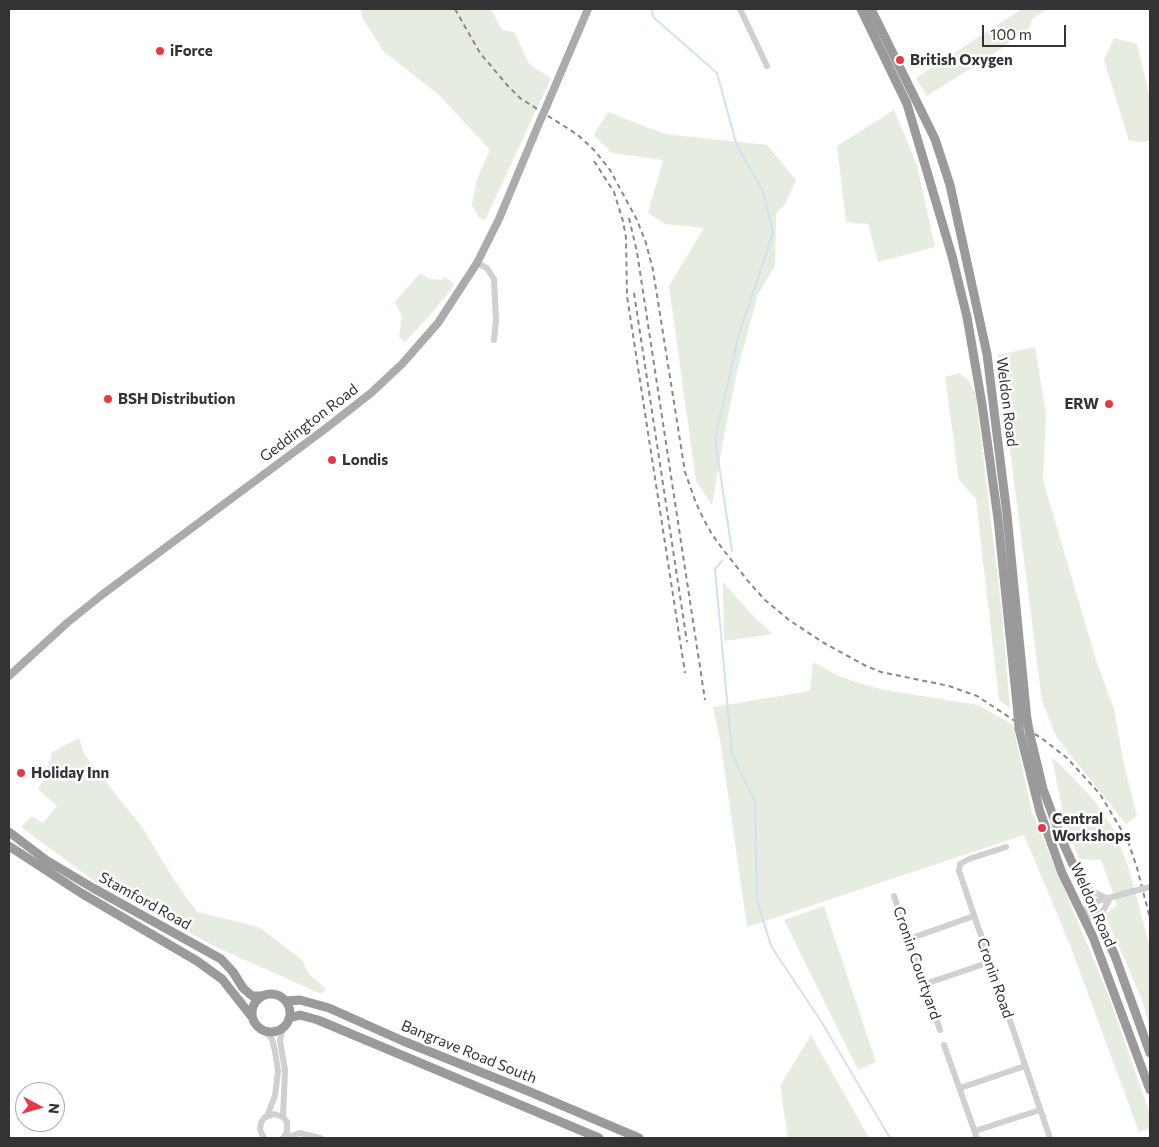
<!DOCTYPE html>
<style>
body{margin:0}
#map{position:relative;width:1159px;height:1147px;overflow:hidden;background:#fff;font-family:Commissioner,sans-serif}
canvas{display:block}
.frame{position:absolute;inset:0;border:10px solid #333;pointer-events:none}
.north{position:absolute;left:15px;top:1082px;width:50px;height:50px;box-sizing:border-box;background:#fff;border:1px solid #adadad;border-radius:50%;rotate:96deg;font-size:14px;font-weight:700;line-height:20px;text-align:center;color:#333}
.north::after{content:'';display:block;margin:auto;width:18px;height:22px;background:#e63946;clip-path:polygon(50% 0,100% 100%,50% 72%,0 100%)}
.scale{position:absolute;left:982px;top:25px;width:84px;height:22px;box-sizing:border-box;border:2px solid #333;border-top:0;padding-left:6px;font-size:15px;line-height:18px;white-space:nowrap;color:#333;-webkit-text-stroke:4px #fff;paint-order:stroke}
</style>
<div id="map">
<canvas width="1159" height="1147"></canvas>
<div class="frame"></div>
<div class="north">N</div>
<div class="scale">100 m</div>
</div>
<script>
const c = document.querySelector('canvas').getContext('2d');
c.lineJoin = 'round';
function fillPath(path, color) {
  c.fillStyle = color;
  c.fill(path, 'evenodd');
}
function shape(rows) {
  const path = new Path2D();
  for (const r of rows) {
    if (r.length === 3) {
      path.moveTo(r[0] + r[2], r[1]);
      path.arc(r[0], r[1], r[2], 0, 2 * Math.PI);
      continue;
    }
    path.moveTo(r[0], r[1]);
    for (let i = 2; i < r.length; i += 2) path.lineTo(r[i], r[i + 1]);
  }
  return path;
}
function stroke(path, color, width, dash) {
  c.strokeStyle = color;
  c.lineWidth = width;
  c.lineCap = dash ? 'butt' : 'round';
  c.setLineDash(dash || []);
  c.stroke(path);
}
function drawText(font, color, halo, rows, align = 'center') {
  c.font = font + ' Commissioner,sans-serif';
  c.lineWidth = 5;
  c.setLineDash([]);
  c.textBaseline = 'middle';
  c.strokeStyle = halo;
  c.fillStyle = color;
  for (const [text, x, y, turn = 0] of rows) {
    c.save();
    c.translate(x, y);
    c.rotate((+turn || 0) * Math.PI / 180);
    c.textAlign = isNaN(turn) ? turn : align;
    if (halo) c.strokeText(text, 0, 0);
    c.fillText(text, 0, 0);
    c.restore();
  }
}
fillPath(shape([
 [361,9,491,9,502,30,514,32,529,64,551,78,485,220,479,218,472,204,477,179,490,150,439,95,383,51,362,17],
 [1022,9,1047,9,1032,19,1029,28,998,51,927,96,916,78],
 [1114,38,1137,44,1150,98,1150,140,1144,142,1129,141,1104,60],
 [894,110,917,165,935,247,878,262,868,224,846,222,837,146],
 [608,112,665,134,767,145,796,180,785,204,776,214,775,266,758,294,737,372,724,435,712,505,696,481,669,286,704,228,665,224,648,213,663,160,612,153,594,135],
 [420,273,430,279,442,280,445,277,455,284,431,314,405,342,399,337,402,317,395,302],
 [1035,347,1046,413,1043,480,1096,660,1114,709,1123,760,1137,816,1126,824,1057,738,1042,701,998,355],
 [960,373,971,383,976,396,1002,613,1010,708,999,700,976,499,959,480,945,377],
 [723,582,755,618,773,634,724,641],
 [813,662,839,676,858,683,884,690,978,705,1013,725,1032,812,1108,994,1150,1114,1150,1136,1148,1129,1139,1132,1070,945,1024,835,747,927,720,739,713,707,810,691],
 [79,738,85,756,142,827,176,883,197,912,259,927,302,960,309,974,326,989,321,994,214,946,97,883,21,827,32,816,43,823,57,806,38,789,45,777,52,752],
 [1052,758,1062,766,1093,799,1114,830,1129,869,1150,947,1150,1027,1142,1000,1105,914,1117,905,1112,890,1101,860,1079,859,1064,819],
 [824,906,876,1062,858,1070,784,920],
 [811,1035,869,1138,788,1138,780,1086]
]), '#e6ecdf');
stroke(shape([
 [652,9,653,17,717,73,737,146,763,191,773,233,739,334,715,439,732,551],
 [722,561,715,569,732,754,755,801,757,900,771,946,821,1021,890,1138]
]), '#cfe2ee', 2);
stroke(shape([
 [740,9,767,66],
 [477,263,487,268,494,279,496,320,494,340],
 [1006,847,969,859,960,864,959,871,1050,1138],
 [1083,883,1092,891,1106,898],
 [894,896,940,1030],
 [1088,919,1086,914,1087,908,1091,903,1130,892],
 [1100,922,1102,913,1110,898],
 [909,939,974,916],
 [925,984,990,962],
 [263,1030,272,1039,275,1051,278,1071,275,1096,267,1116],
 [944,1045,977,1138],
 [960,1088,1025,1066],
 [283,1117,285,1070,280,1040,283,1028],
 [975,1131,1040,1110],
 [264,1138,260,1130,261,1123,264,1118,274,1114,283,1117,287,1122,287,1132,283,1138],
 [284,1138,300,1133,320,1138]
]), '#d0d0d0', 6);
stroke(shape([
 [547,105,588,9],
 [9,676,67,623,103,594,325,429,371,393,402,364,438,323,477,263,499,219,540,121]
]), '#ababab', 8);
stroke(shape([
 [861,9,907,104,952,256,967,317,982,404,998,519,1018,714],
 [871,9,935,139,950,185,987,354,1007,515,1027,720],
 [1019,729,1040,812,1062,873,1093,937,1150,1090],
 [1030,735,1043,789,1064,845,1115,956,1150,1053],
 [9,832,46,860,93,888,221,959,233,972,243,988,252,996,261,996],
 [9,846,81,893,197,961,222,979,252,1017],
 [271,1013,19],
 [286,1001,300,1000,329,1008,403,1041,528,1091,639,1138],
 [289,1018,300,1015,318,1020,599,1138]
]), '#9a9a9a', 9);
stroke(shape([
 [455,9,480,53,508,86,520,98,578,135,595,151,610,170,637,220,646,243,653,270,685,472,696,503,704,520,713,536,725,552,748,581,765,600,789,620,824,643,866,666,881,672,949,686,977,696,1044,740,1067,758,1100,794,1128,841,1137,868,1150,918],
 [594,161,614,192,623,221,626,238,627,296,685,673],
 [629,218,637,252,705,700],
 [634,293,687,642]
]), '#888', 2, [5, 4]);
stroke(shape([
 [1130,892,1150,887]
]), '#d0d0d0', 6);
stroke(shape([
 [540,121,547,105]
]), '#ababab', 8);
stroke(shape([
 [1018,714,1019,729],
 [1027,720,1030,735]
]), '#9a9a9a', 9);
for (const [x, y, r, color] of [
 [160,51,5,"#e63946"],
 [900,60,5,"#e63946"],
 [108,399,5,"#e63946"],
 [1109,404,5,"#e63946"],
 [332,460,5,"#e63946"],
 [21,773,5,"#e63946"],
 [1042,828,5,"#e63946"]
]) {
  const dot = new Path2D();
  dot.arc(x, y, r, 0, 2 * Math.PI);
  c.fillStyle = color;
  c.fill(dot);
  stroke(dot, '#fff', 2);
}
drawText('bold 15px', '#333', '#fff', [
 ["iForce",170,51],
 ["British Oxygen",910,60],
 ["BSH Distribution",118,399],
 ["ERW",1099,404,"right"],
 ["Londis",342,460],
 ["Holiday Inn",31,773],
 ["Central",1052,819],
 ["Workshops",1052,836]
], 'left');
drawText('15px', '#333', '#fff', [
 ["Weldon Road",1007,402,83],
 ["Geddington Road",309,423,-37],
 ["Stamford Road",145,901,29],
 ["Weldon Road",1093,905,66],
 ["Cronin Courtyard",917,963,71],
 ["Cronin Road",995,978,71],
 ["Bangrave Road South",469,1052,22]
]);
</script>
